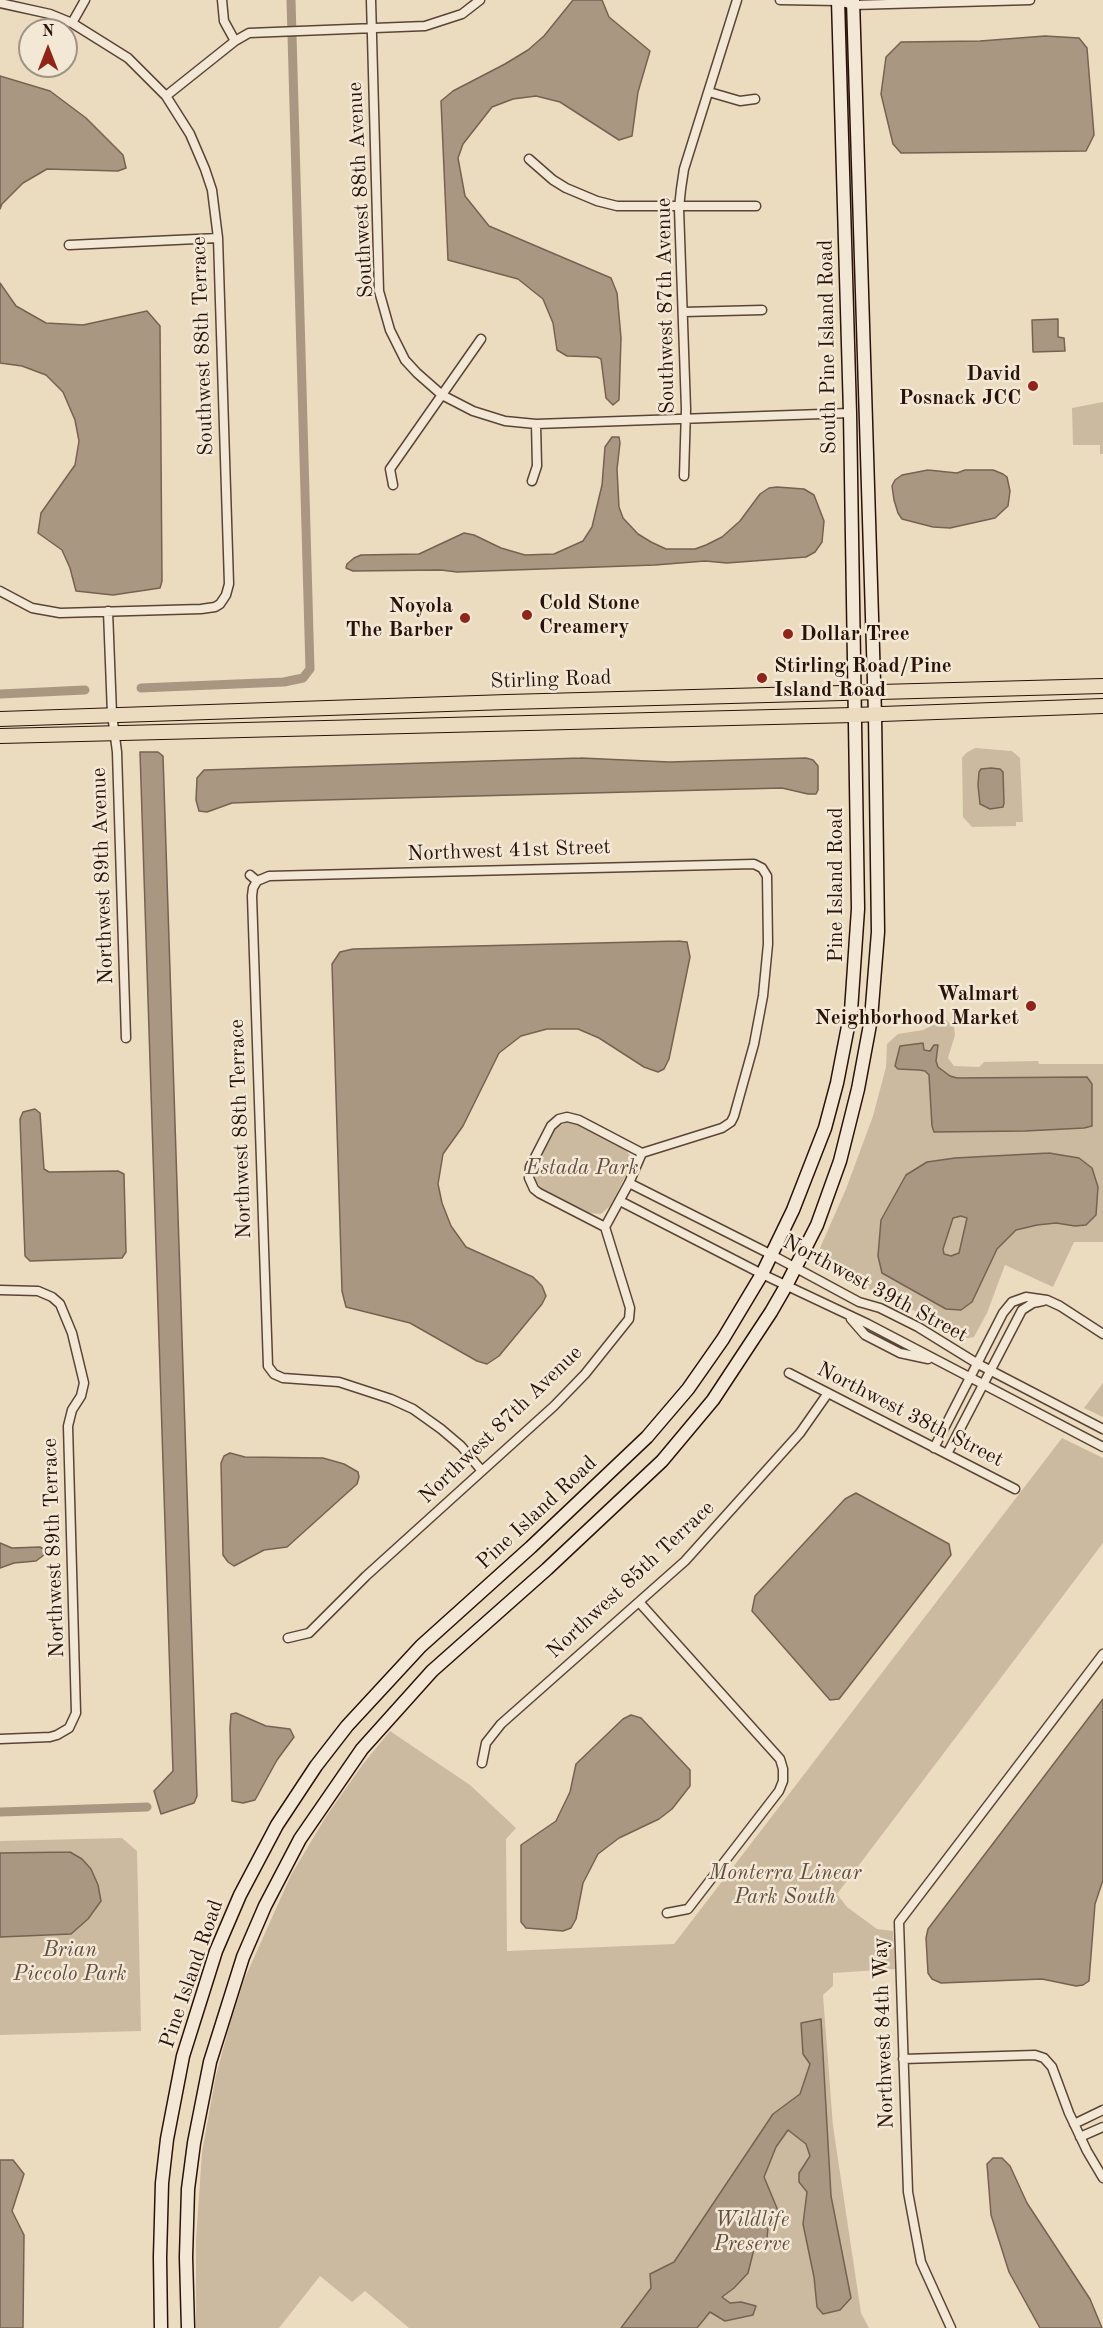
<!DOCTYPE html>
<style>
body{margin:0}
#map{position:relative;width:1103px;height:2328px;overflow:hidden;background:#ecdcbf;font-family:"Old Standard TT",serif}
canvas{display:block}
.north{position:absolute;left:18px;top:18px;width:60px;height:60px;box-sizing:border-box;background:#f3e8d5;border:2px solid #a29283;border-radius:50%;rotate:0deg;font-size:16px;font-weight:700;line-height:24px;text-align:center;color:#291209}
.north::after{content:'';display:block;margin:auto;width:21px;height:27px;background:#8f2418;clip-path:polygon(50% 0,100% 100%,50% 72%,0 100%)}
</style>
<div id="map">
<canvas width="1103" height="2328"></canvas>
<div class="north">N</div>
</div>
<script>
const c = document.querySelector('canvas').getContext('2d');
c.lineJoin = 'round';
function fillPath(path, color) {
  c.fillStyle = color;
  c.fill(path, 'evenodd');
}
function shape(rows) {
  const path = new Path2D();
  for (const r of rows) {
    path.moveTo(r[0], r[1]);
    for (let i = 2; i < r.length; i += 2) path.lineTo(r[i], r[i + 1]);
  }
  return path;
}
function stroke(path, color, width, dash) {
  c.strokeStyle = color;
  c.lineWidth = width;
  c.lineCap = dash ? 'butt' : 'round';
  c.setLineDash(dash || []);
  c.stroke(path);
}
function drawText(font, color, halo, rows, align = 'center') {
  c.font = font + ' "Old Standard TT",serif';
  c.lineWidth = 5;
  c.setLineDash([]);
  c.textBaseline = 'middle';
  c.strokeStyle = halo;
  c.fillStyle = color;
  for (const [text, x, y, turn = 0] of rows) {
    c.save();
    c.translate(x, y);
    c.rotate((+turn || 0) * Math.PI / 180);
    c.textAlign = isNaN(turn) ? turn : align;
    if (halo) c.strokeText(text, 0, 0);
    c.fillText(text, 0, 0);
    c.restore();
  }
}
fillPath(shape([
 [1103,402,1103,454,1100,454,1100,445,1073,445,1072,408],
 [975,748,1012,751,1020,758,1023,822,1016,822,1016,826,972,827,963,817,962,758,966,753],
 [945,1019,954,1027,955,1035,948,1058,954,1066,979,1067,984,1062,1038,1061,1039,1064,1103,1064,1103,1242,1074,1242,1053,1287,1005,1265,987,1313,974,1337,963,1339,946,1329,938,1322,856,1283,823,1261,820,1256,820,1248,846,1189,873,1116,886,1067,887,1044,898,1034,923,1030],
 [955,1158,1098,1187,1095,1216,1086,1225,1075,1226,1056,1223,1037,1225,1016,1230,997,1249,972,1302,961,1310,946,1309,882,1273],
 [567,1122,574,1123,625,1149,631,1157,631,1165,610,1206,601,1214,589,1213,542,1189,534,1179,535,1169,556,1128],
 [961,1216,967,1218,959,1253,951,1256,944,1254,943,1249,953,1218],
 [1103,1383,1103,1417,1084,1408],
 [1062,1438,1103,1458,1103,1543,837,1894,847,1907,877,1929,893,1931,895,1969,833,1973,833,1986,823,1995,833,2126,861,2313,869,2328,409,2328,365,2291,352,2302,320,2276,279,2328,196,2328,196,2240,202,2152,216,2075,230,2024,244,1980,291,1875,327,1815,363,1764,390,1731,470,1785,516,1828,506,1839,507,1951,674,1944],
 [122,1838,137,1851,141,2031,0,2035,0,1841]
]), '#cbbaa0');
const water = shape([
 [573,0,602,0,609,17,650,51,638,92,632,136,619,140,560,102,536,96,513,99,492,107,463,144,458,158,465,196,489,226,611,278,617,293,621,338,619,400,613,405,606,398,601,359,597,357,567,356,557,350,553,323,543,299,518,279,448,260,441,101,453,91,505,64,528,50,544,36,573,0],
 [1045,36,1079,38,1087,48,1094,135,1086,151,901,153,893,144,881,94,886,57,901,42,980,41,1045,36],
 [0,76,50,91,86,118,123,155,126,168,118,171,47,169,23,183,2,204,0,209,0,76],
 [0,283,16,306,46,323,83,325,147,311,160,326,162,581,160,588,113,595,76,591,70,568,62,550,38,533,41,513,75,465,79,441,75,420,63,392,46,375,22,366,0,363,0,283],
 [1058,319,1058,337,1064,338,1065,351,1033,352,1032,320,1058,319],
 [612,437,619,437,620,443,617,469,619,507,623,518,638,534,651,542,666,549,695,549,706,545,722,537,740,521,760,494,769,488,777,487,804,489,814,495,824,521,822,542,815,552,806,557,727,563,705,561,655,565,457,572,441,570,353,571,346,568,347,564,354,558,361,555,419,554,464,533,474,535,501,548,525,555,554,554,583,541,592,527,602,485,605,447,612,437],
 [928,470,957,473,965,470,993,470,1003,474,1007,477,1010,491,1008,506,995,518,950,528,933,527,902,519,898,513,894,500,892,486,895,480,902,475,928,470],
 [140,752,158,752,163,756,197,1796,194,1803,161,1814,154,1791,173,1771,140,752],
 [581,758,669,762,806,758,813,760,818,766,818,790,816,794,808,794,782,788,284,801,232,803,207,812,199,811,196,800,197,778,204,770,581,758],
 [991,768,1000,769,1003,772,1004,803,1003,807,990,809,980,804,978,785,979,772,981,769,991,768],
 [678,941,687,942,690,957,669,1059,664,1069,658,1072,644,1067,599,1038,578,1029,547,1029,521,1036,499,1053,463,1126,443,1154,438,1184,442,1203,451,1226,466,1247,533,1277,542,1286,546,1296,542,1304,499,1356,487,1364,477,1361,410,1323,346,1307,342,1291,332,964,340,952,353,949,678,941],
 [923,1043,924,1050,930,1051,934,1045,938,1045,936,1061,938,1067,950,1076,957,1078,1087,1077,1092,1084,1092,1126,1084,1128,1025,1131,934,1132,932,1126,929,1075,925,1071,919,1070,898,1069,895,1066,900,1046,923,1043],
 [35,1109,40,1113,44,1169,49,1172,118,1171,124,1174,126,1252,122,1258,30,1261,25,1256,20,1119,23,1112,35,1109],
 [1049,1153,1079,1158,1092,1168,1098,1187,1096,1215,1086,1225,1075,1226,1056,1223,1037,1225,1016,1230,997,1249,972,1302,961,1310,946,1309,882,1273,878,1256,881,1220,906,1175,927,1162,955,1158,1049,1153],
 [961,1216,967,1218,959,1253,951,1256,944,1254,943,1249,953,1218,961,1216],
 [230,1453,245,1457,323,1458,344,1464,358,1472,359,1477,357,1484,287,1547,264,1550,234,1566,228,1562,223,1555,221,1463,224,1456,230,1453],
 [856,1493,949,1544,951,1555,839,1699,830,1700,752,1611,755,1596,845,1499,856,1493],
 [0,1543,12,1548,40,1547,45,1550,44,1555,36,1561,14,1563,0,1568,0,1543],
 [1103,1699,1103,1880,1095,1904,1089,1981,1083,1985,1076,1986,1042,1979,941,1983,932,1979,928,1973,926,1938,928,1929,1103,1699],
 [236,1713,266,1726,290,1729,294,1737,277,1760,255,1800,243,1803,232,1801,230,1728,231,1714,236,1713],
 [631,1715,641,1718,690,1770,690,1786,672,1809,659,1819,619,1838,598,1854,583,1883,576,1919,571,1928,563,1931,526,1928,521,1922,521,1845,556,1821,570,1792,576,1764,623,1719,631,1715],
 [70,1852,82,1859,91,1869,98,1885,101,1901,88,1919,71,1934,0,1937,0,1853,70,1852],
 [821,2019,831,2196,851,2298,840,2310,823,2314,817,2307,814,2277,803,2224,807,2192,799,2182,799,2173,810,2156,806,2144,788,2130,776,2147,764,2177,779,2213,768,2227,767,2239,754,2249,748,2273,734,2288,722,2297,730,2303,741,2302,756,2306,753,2315,725,2321,710,2312,697,2328,621,2328,651,2288,650,2274,674,2262,773,2114,800,2094,810,2064,803,2054,801,2023,821,2019],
 [993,2158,1002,2158,1010,2166,1027,2203,1090,2299,1102,2328,1040,2328,1009,2272,991,2215,987,2164,993,2158],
 [0,2160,13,2160,24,2174,12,2211,24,2235,23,2328,0,2328,0,2160]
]);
fillPath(water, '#aa9781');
stroke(water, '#766251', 1.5);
stroke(shape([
 [141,688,284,682,303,678,310,669,291,0],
 [0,694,85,690],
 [0,1812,147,1807]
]), '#aa9781', 9);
const minor = shape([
 [222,0,224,21,235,41],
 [371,0,379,291,390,330,405,360,417,373,442,395,473,411,505,421,536,424,850,413],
 [780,0,838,1,853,5,1030,0],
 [0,3,50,14,72,23,128,58,166,96,190,134,205,169,212,190,218,238,229,584,226,595,220,604,215,607,201,609,60,613,32,608,0,591],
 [72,23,85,0],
 [709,92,740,101,755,99],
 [166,96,235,41,249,33,425,26,462,14,480,0],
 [529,159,553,180,566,188,597,201,617,206,756,206],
 [69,245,218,238],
 [683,312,762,310],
 [684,476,686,409,679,208,681,189,684,169,737,0],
 [532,481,537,466,536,424],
 [393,485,390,469,481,339],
 [108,611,112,714,117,752,126,1038],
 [250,875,257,881],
 [629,1183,772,1255,859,1302,880,1308,918,1327,978,1364,1103,1429],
 [620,1201,762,1274,868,1324,1103,1447],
 [605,1227,539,1193,534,1189,529,1178,530,1167,551,1126,559,1119,567,1117,579,1120,642,1153],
 [0,1290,38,1291,52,1297,60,1304,72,1333,84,1383,81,1396,72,1410,68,1426,76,1713,69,1728,57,1735,50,1737,0,1739],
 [851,1319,865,1335,900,1353,928,1359],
 [789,1373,1015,1489],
 [934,1448,1003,1313,1012,1302,1026,1297,1047,1300,1060,1306,1103,1334],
 [947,1454,1022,1310,1033,1303,1043,1301],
 [639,1602,780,1759,783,1769,783,1781,779,1791,688,1909,667,1913],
 [288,1638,309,1633,366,1576,482,1471,554,1406,585,1374,629,1319,630,1308,605,1227,629,1183,642,1153,722,1128,731,1122,734,1116,754,1044,763,996,768,944,767,876,762,868,754,864,269,876,257,881,253,888,252,896,268,1366,274,1374,283,1378,339,1382,391,1399,413,1409,441,1429,461,1446,482,1471],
 [482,1763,486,1743,501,1724,685,1561,800,1433,828,1393],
 [903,2059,1035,2055,1044,2058,1052,2067,1069,2113,1087,2151,1103,2178],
 [1074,2124,1103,2110],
 [1080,2137,1103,2127],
 [951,2328,921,2262,908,2192,899,1922,1103,1654]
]);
const secondary = shape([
 [161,2328,160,2257,162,2183,167,2139,183,2056,216,1951,240,1895,277,1825,316,1766,347,1726,421,1646,531,1547,647,1437,688,1389,723,1339,762,1274,793,1210,825,1128,837,1083,851,1011,858,909,850,413,838,0],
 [188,2328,186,2257,188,2189,194,2143,210,2062,243,1957,265,1906,300,1839,362,1749,432,1671,547,1569,662,1461,713,1400,771,1312,786,1286,817,1225,840,1161,858,1089,871,1019,878,932,875,714,853,0]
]);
const primary = shape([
 [0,719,507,702,1103,686],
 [0,736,854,715,1103,706]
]);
stroke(minor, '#5a4436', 11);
stroke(secondary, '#291209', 15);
stroke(primary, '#291209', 16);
stroke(minor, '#f3e8d5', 8);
stroke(secondary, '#f3e8d5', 12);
stroke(primary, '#ecdcbf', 14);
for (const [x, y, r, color] of [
 [1033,386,6,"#8f2418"],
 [527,615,6,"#8f2418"],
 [465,618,6,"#8f2418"],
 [788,634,6,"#8f2418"],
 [762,678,6,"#8f2418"],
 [1031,1006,6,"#8f2418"]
]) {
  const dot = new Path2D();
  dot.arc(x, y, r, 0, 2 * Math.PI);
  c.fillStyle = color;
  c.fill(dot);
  stroke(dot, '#f3e8d5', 2);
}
drawText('21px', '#291209', '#f3e8d5', [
 ["Southwest 88th Avenue",361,190,-93],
 ["Southwest 87th Avenue",666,306,-91],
 ["Southwest 88th Terrace",203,346,-92],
 ["South Pine Island Road",828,347,-91],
 ["Stirling Road",551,680,-2],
 ["Northwest 41st Street",509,851,-2],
 ["Northwest 89th Avenue",103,876,-92],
 ["Pine Island Road",836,885,-90],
 ["Northwest 88th Terrace",241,1129,-92],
 ["Northwest 39th Street",875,1289,28],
 ["Northwest 38th Street",910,1415,27],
 ["Northwest 87th Avenue",501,1425,-44],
 ["Pine Island Road",537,1513,-43],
 ["Northwest 89th Terrace",54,1548,-92],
 ["Northwest 85th Terrace",631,1580,-43],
 ["Pine Island Road",192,1974,-71],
 ["Northwest 84th Way",884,2033,-92]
]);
drawText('bold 21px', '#291209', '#f3e8d5', [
 ["David",1021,374],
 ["Posnack JCC",1021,398],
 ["Cold Stone",539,603,"left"],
 ["Creamery",539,627,"left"],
 ["Noyola",453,606],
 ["The Barber",453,630],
 ["Dollar Tree",800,634,"left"],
 ["Stirling Road/Pine",774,666,"left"],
 ["Island Road",774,690,"left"],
 ["Walmart",1019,994],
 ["Neighborhood Market",1019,1018]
], 'right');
drawText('italic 21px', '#624d3e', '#f3e8d5', [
 ["Estada Park",582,1168],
 ["Monterra Linear",785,1873],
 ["Park South",785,1897],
 ["Brian",70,1950],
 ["Piccolo Park",70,1974],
 ["Wildlife",752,2220],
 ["Preserve",752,2244]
]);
</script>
